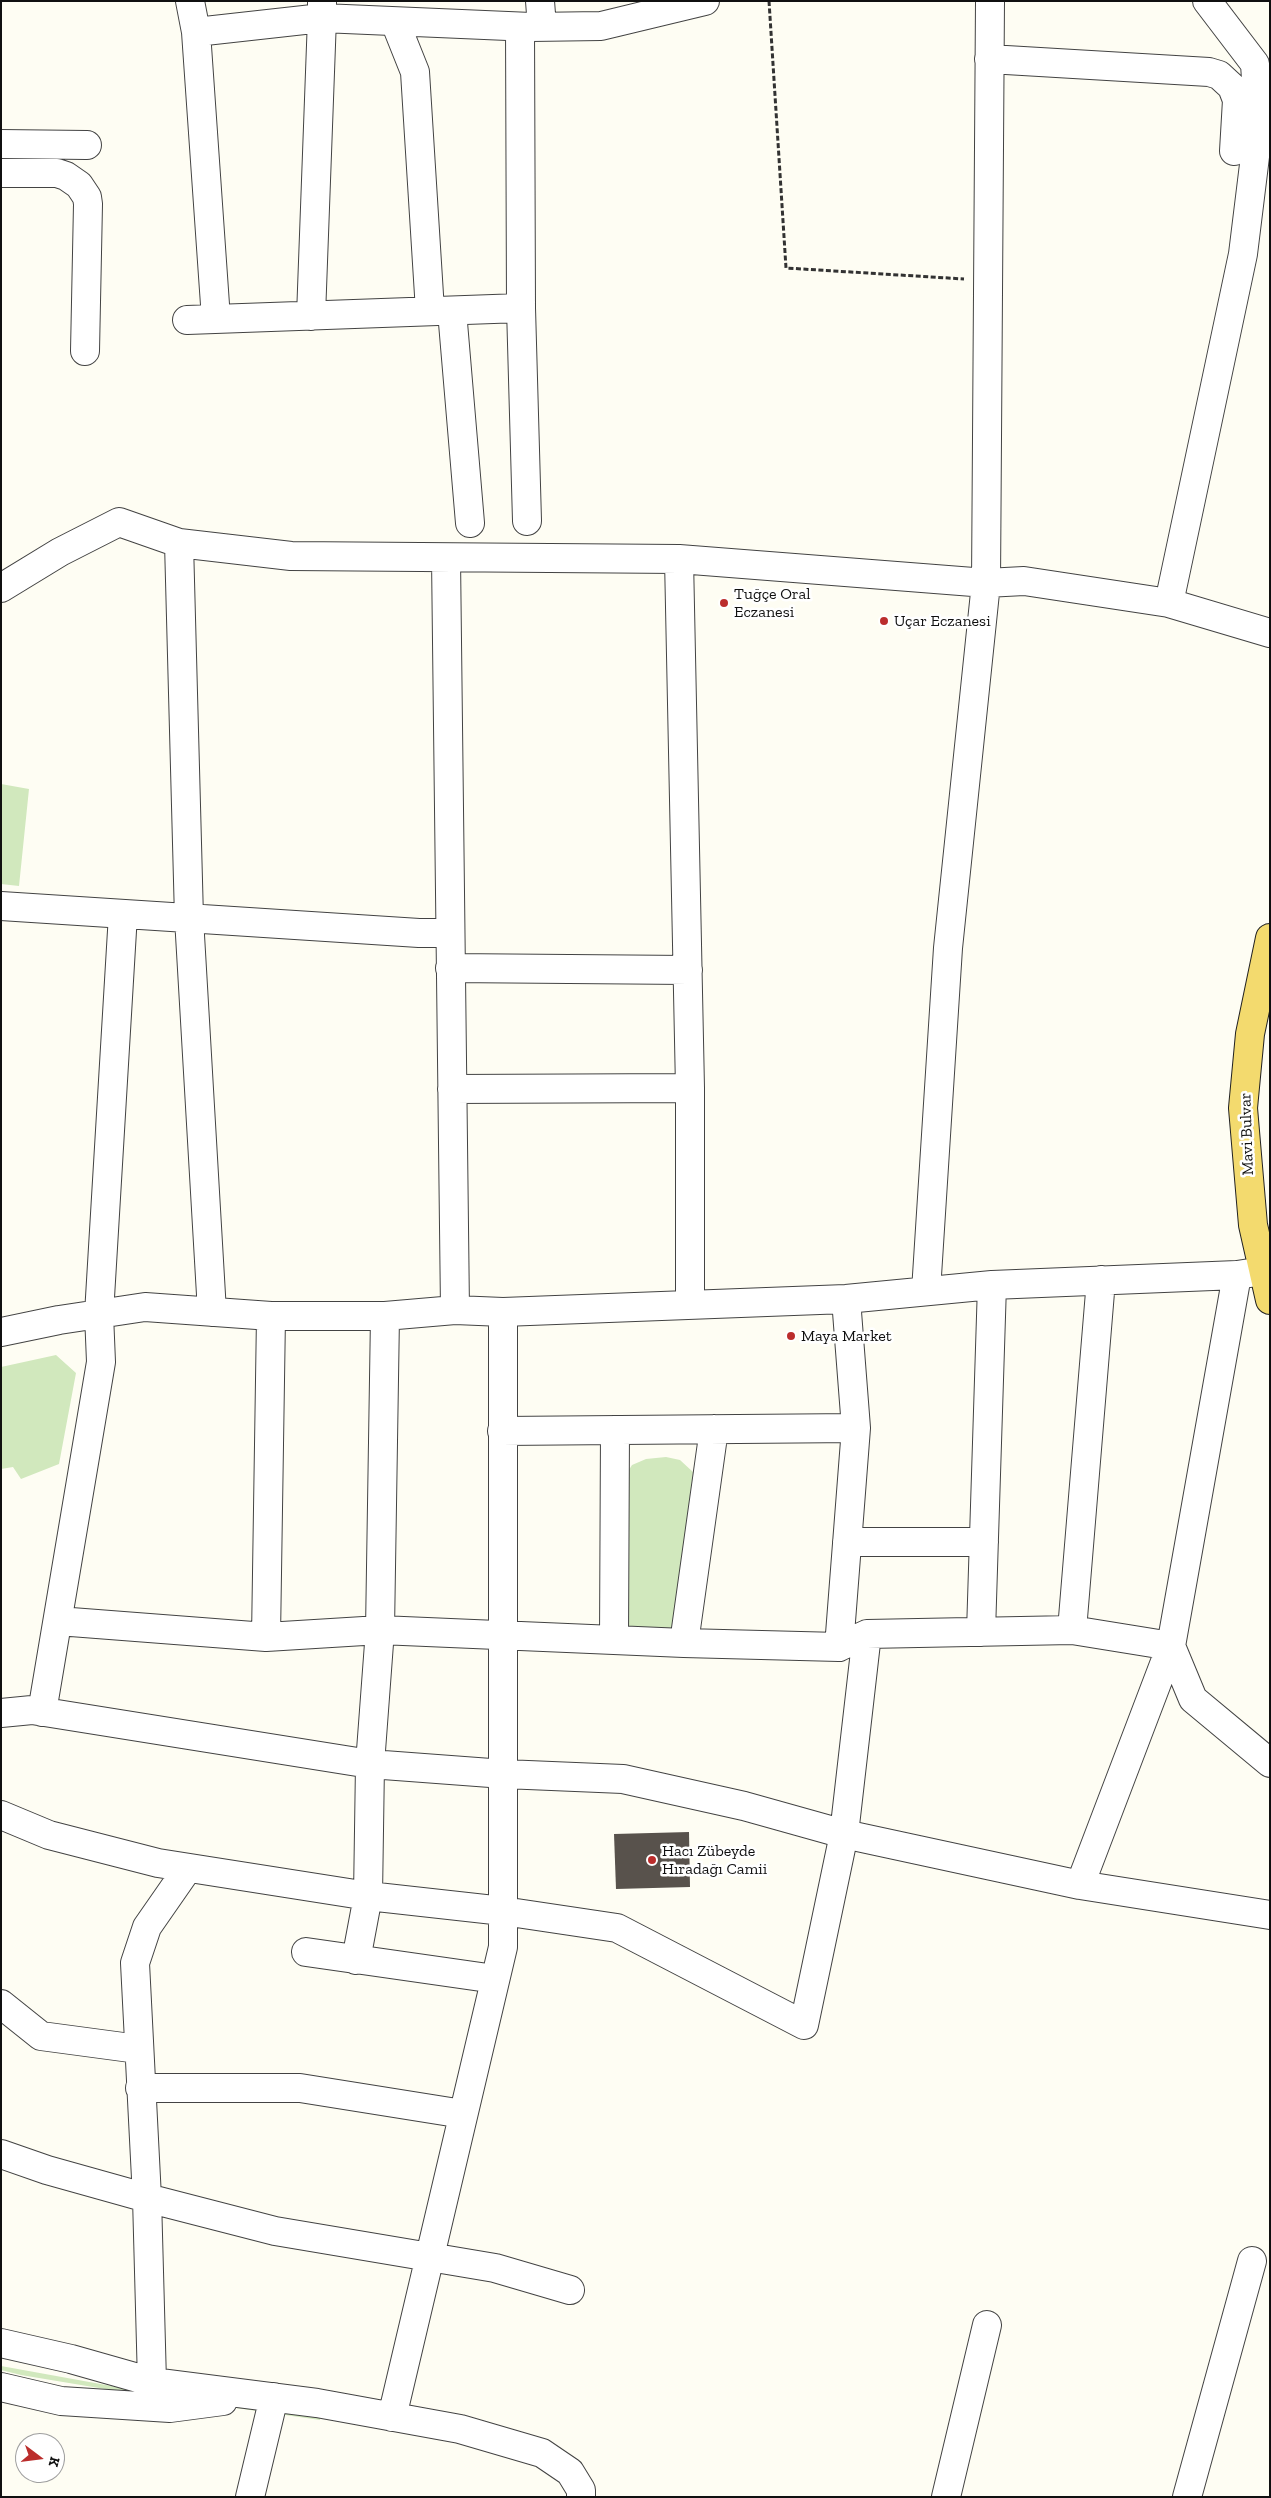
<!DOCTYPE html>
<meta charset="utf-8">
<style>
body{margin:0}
#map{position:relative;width:1271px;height:2498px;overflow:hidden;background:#fefdf3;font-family:"Zilla Slab",serif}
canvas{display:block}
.frame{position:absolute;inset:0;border:2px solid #101010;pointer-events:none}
.north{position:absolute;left:15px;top:2433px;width:50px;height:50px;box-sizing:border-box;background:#fff;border:1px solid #9f9f9f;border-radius:50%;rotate:105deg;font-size:14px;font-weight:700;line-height:20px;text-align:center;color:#101010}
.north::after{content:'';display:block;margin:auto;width:18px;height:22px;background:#bb2d2c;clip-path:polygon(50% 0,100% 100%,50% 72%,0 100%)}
</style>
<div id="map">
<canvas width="1271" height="2498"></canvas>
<div class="frame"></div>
<div class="north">K</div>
</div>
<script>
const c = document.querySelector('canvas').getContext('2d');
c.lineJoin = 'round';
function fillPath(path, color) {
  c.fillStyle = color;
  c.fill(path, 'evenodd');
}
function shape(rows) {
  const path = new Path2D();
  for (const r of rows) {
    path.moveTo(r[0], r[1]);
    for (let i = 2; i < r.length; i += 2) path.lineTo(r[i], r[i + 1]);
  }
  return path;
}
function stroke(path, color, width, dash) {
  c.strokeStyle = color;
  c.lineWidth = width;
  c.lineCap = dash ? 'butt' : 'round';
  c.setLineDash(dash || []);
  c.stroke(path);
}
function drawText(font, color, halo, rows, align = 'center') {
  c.font = font + ' "Zilla Slab",serif';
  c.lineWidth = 5;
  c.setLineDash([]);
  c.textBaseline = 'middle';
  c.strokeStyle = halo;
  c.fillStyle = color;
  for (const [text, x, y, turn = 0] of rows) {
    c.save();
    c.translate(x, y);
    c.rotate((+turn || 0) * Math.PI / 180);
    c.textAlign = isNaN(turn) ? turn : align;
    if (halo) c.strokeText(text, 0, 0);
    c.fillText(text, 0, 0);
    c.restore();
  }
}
fillPath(shape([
 [1,784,29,789,19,886,1,884],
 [56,1355,76,1373,59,1464,21,1479,13,1467,1,1469,1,1367],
 [666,1457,680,1460,693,1472,672,1639,620,1639,627,1473,632,1465,646,1459],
 [1,2366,117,2387,320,2415,320,2420,117,2391,21,2375,1,2370]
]), '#d1e8bd');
fillPath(shape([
 [689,1832,690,1887,616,1889,614,1834]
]), '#58524c');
const minor = shape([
 [190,1,196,32,216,319],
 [322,1,322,18,531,27,601,26,705,1],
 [540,1,542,27],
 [1207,1,1255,64,1259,124,1243,254,1169,603,1270,633],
 [395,22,415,72,430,311],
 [520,27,521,308,527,521],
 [196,32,322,18,311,316],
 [989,59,1209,72,1219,75,1232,87,1237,100,1234,151],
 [1,144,87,145],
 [1,173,57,173,66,176,79,185,87,197,88,204,85,351],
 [452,311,470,523],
 [187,320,521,308],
 [179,543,189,918,212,1312],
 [446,558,455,1310],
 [679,559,690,1088,690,1303],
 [1,588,60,552,119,522,179,543,291,556,679,559,986,583,1024,581,1169,603],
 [1,906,419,933,450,933],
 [450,968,688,970],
 [452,1089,690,1088],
 [926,1291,948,948,986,583,990,1],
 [1,1332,59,1320,145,1307,271,1316,385,1316,455,1310,503,1312,846,1299,992,1285,1237,1275,1263,1271],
 [502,1431,856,1428],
 [847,1542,984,1542],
 [58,1621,266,1637,380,1630,684,1643,839,1647,867,1634,1072,1630,1171,1646,1193,1699,1270,1763],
 [1072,1630,1101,1280],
 [981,1632,992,1285],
 [266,1637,271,1316],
 [614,1639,615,1430],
 [684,1643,714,1429],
 [839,1647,856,1428,846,1299],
 [42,1712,101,1362,99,1314,123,914],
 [1,1713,32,1710,370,1764,504,1774,623,1779,744,1806,844,1834,867,1634],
 [1,1815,49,1835,158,1863,368,1896,503,1911,617,1928,804,2025,844,1834,1080,1885,1270,1915],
 [1080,1885,1171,1646,1237,1275],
 [306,1952,495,1979],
 [356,1960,368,1896,370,1764,380,1630,385,1316],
 [1,2004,41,2036,138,2049],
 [140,2088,300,2088,463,2114],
 [1,2154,47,2170,147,2198,275,2231,495,2268,570,2290],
 [1,2343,71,2359,152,2382,317,2403,460,2429,542,2453,570,2472,581,2490,581,2497],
 [152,2382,147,2198,135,1963,147,1927,188,1868],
 [1,2387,61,2401,170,2408,223,2401],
 [392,2417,503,1947,503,1312],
 [250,2497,274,2397],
 [946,2497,987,2325],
 [1187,2497,1252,2261]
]);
const major = shape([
 [1270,938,1250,1034,1243,1108,1253,1225,1270,1300]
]);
stroke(minor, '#434343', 30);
stroke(major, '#212121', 30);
stroke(shape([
 [769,1,786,268,964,279]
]), '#323232', 3, [5, 2.5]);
stroke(minor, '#fff', 28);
stroke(major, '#f3da6e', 28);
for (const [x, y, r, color] of [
 [724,603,5,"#bb2d2c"],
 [884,621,5,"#bb2d2c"],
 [791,1336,5,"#bb2d2c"],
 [652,1860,5,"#bb2d2c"]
]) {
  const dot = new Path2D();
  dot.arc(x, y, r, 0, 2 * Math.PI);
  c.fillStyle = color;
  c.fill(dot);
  stroke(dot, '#fff', 2);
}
drawText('16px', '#101010', '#fff', [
 ["Tuğçe Oral",734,594],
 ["Eczanesi",734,612],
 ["Uçar Eczanesi",894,621],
 ["Maya Market",801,1336],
 ["Hacı Zübeyde",662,1851],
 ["Hıradağı Camii",662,1869]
], 'left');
drawText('16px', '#101010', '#fff', [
 ["Mavi Bulvar",1247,1134,-92]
]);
</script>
